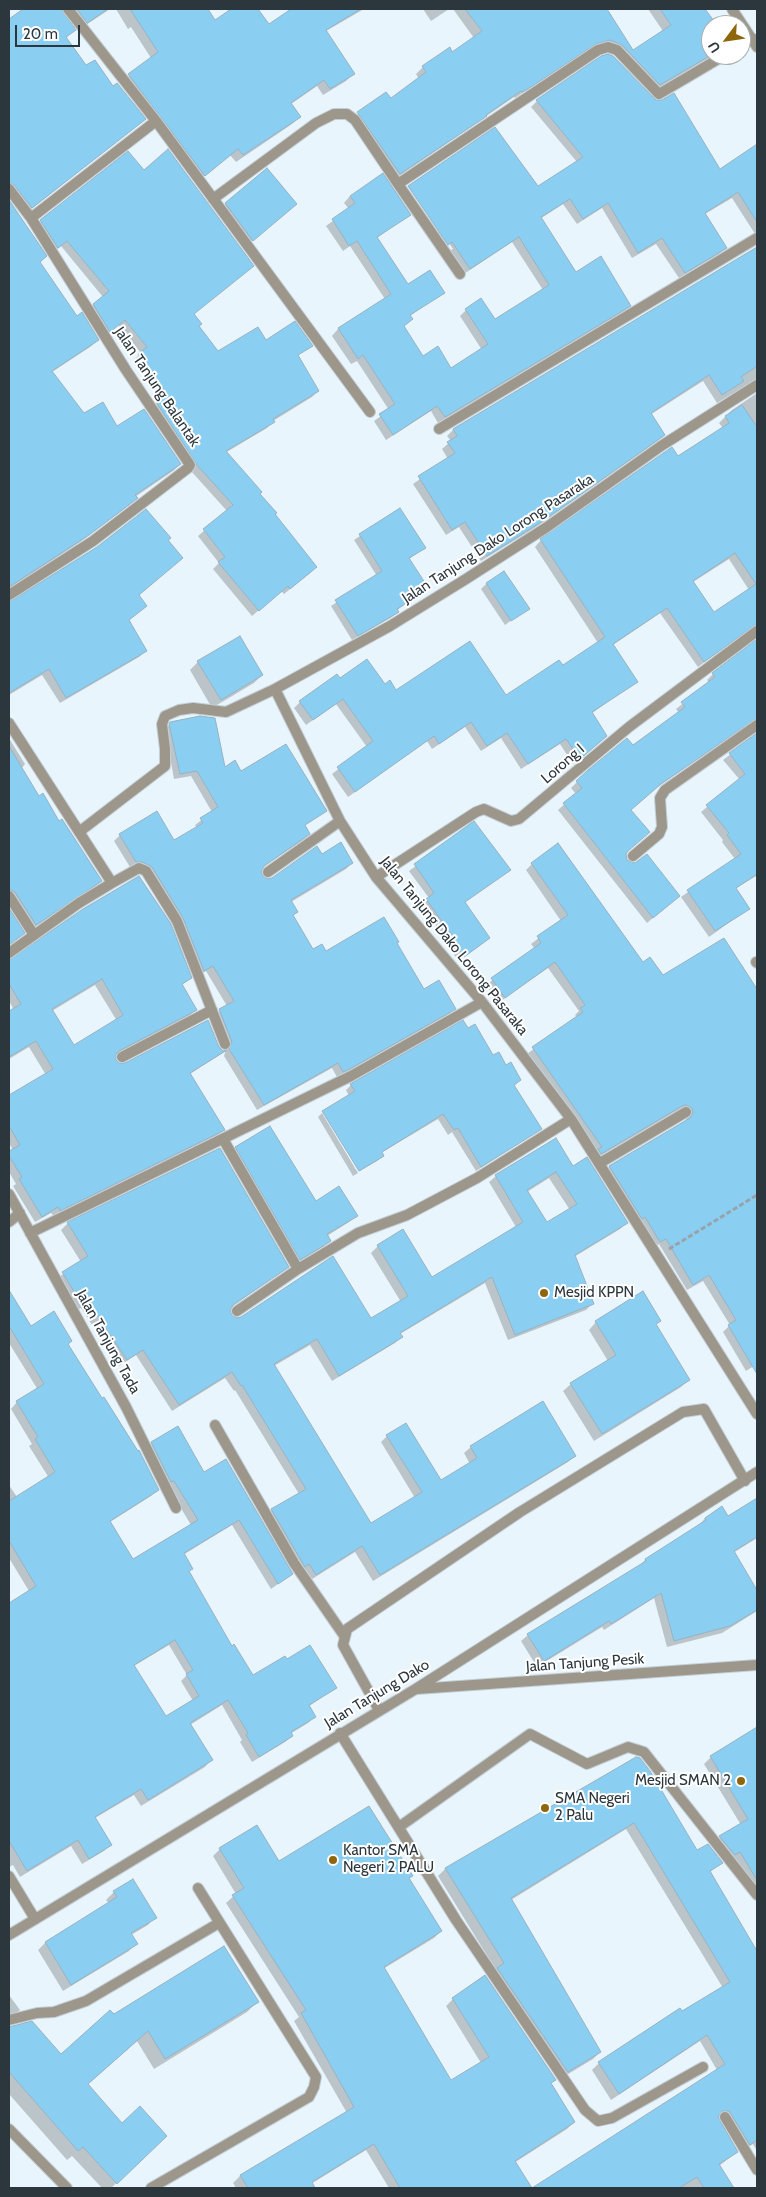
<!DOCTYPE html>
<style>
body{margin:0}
#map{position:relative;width:766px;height:2197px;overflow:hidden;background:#e9f5fc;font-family:Cabin,sans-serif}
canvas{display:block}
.frame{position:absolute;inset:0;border:10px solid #2b373d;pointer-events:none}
.north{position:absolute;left:701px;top:15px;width:50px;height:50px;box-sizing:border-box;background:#fff;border:1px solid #aaafb1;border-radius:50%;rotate:239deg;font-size:14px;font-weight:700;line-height:20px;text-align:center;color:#2b373d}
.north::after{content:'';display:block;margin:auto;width:18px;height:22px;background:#8e660b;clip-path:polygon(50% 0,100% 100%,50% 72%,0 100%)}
.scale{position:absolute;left:15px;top:25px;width:65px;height:22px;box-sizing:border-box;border:2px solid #2b373d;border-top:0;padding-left:6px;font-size:15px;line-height:18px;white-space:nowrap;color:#2b373d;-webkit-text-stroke:4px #fff;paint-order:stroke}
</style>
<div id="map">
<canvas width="766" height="2197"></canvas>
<div class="frame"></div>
<div class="north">U</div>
<div class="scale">20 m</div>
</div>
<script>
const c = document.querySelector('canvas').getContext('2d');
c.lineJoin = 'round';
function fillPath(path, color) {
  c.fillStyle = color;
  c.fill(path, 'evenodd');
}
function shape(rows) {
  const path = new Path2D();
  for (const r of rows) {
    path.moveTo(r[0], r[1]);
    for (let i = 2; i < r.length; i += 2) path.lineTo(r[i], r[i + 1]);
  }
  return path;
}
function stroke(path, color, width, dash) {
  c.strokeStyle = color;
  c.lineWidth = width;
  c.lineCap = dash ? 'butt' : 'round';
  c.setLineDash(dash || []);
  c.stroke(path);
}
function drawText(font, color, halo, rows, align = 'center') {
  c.font = font + ' Cabin,sans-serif';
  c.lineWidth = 4;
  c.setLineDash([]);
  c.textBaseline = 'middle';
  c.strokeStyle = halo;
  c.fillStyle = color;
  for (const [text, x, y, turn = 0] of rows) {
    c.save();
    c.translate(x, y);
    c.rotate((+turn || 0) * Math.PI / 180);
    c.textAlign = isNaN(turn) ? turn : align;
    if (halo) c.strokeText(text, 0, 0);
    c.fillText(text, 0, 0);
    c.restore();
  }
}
fillPath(shape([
 [25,9,110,9,80,29,66,11,61,9,74,30,65,39,86,67,112,88,144,119,25,214,9,195,9,20],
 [116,9,206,9,215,22,233,9,257,9,269,26,293,9,364,9,326,31,353,74,346,81,323,95,317,86,291,104,299,117,292,124,236,162,230,155,197,182,122,82,151,58,131,27,128,29],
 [423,9,449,9,431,21],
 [453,9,605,9,633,52,663,31,648,9,704,9,715,25,711,25,711,55,716,55,653,92,614,52,602,47,587,50,515,98,514,97,392,181,350,120,386,93,390,100,419,79,416,74,423,67,452,53,474,38],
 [537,101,719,170,757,146,757,237,732,198,705,214,725,248,719,254,679,278,656,244,632,258,602,208,577,224,563,204,540,219,576,274,629,306,623,312,438,423,431,411,386,440,374,421,389,410,357,361,351,364,332,336,338,329,385,299,350,246,343,251,326,226,349,209,344,203,350,196,409,215,377,238,408,285,443,292,410,316,412,319,403,327,422,357,451,369,482,350,460,316,466,310,495,321,543,290,512,242,464,274,402,193,407,188,451,250,453,249,409,186,537,188,577,162,531,107],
 [267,170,290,209,247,245,220,209],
 [9,202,45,256,39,263,77,317,98,340,90,347,52,372,84,415,116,427,180,464,173,471,135,497,136,498,129,505,80,542,9,589],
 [41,221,193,315,197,326,217,353,265,341,311,345,297,356,318,391,312,397,273,421,267,428,225,453,273,514,310,573,284,594,281,591,252,616,213,569,219,563,198,536,227,511,191,471,151,409,162,400,133,361,141,353,118,325,104,336,87,310,103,297,61,246,52,253,35,227],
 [757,248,757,392,757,387,749,384,717,403,703,381,650,415,663,435,657,441,536,527,481,561,459,527,446,535,413,484,448,459,442,449,451,441,447,436,453,430],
 [757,393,757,636,753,630,745,631,698,667,660,613,613,645,637,681,591,714,600,742,573,764,560,744,521,769,501,738,481,751,465,727,432,749,427,741,348,797,332,774,367,747,336,704,306,725,294,708,300,702,340,680,385,686,396,692,506,697,562,666,598,643,535,547,541,540,723,428,719,423,732,410],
 [729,559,749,590,714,614,693,582],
 [399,509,424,548,408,560,427,588,396,611,397,612,392,617,352,640,331,606,377,576,354,540],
 [486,584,528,608,505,625,481,589],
 [138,595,146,606,128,621,146,651,139,657,60,703,42,675,9,695,9,605,11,603],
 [757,641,757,729,750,724,746,725,653,790,630,810,625,854,626,861,679,896,647,923,558,810,576,794,571,788,577,782,632,747,679,713,676,709,709,683,707,680,713,674],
 [198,662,262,675,254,683,212,708,190,670],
 [171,723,224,769,241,772,325,811,304,826,309,834,303,840,260,869,261,876,265,880,272,879,322,855,352,863,346,869,291,902,296,912,292,916,313,951,326,953,424,990,455,1008,449,1014,340,1076,337,1077,332,1068,257,1110,224,1056,226,1049,214,1016,227,1006,206,971,198,976,177,924,146,873,135,867,130,867,114,841,120,835,174,842,197,828,195,825,212,812,191,776,174,779,165,729],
 [757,734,757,878,756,876,735,889,748,909,709,937,681,897,735,859,722,842,723,840,701,812,740,780,723,760],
 [10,740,25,764,21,769,38,798,101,881,94,887,29,931,9,899],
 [474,823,509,870,464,903,489,938,458,961,450,948,451,947,422,905,429,898,409,871],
 [532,864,642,964,663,977,742,965,757,991,757,1364,746,1371,723,1332,730,1325,703,1281,687,1290,659,1244,654,1247,603,1173,609,1167,686,1121,686,1114,680,1111,675,1112,595,1159,527,1054,577,1017,575,1015,579,1011,548,968,498,1003,486,985,535,949,531,944,561,921,526,870],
 [139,877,170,925,190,978,181,986,196,1010,189,1016,115,1055,114,1060,118,1064,218,1048,224,1052,190,1074,223,1130,217,1136,54,1216,51,1213,35,1222,13,1186,16,1184,9,1172,9,1153,13,1150,9,1143,9,1097,46,1075,29,1047,9,1059,9,1013,14,1010,9,1001,9,960,13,960],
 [95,985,117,1021,73,1047,52,1011],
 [467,1029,493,1056,520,1080,514,1086,540,1129,476,1171,452,1132,448,1135,438,1119,381,1153,383,1156,377,1161,360,1171,324,1111,349,1096,346,1090,351,1085],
 [322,1113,358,1173,353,1176,318,1117],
 [236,1148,315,1202,356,1215,349,1222,327,1236,330,1241,323,1247,293,1265,229,1154],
 [573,1167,627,1222,620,1229,574,1257,593,1303,586,1310,508,1340,485,1283,400,1334,401,1337,395,1343,332,1381,310,1345,274,1366,371,1525,415,1498,381,1442,387,1436,441,1482,470,1464,464,1453,471,1447,574,1456,568,1462,373,1581,355,1552,309,1581,265,1517,272,1510,299,1494,235,1390,234,1391,225,1378,172,1411,136,1355,119,1366,81,1308,76,1311,56,1279,81,1262,61,1230,68,1223,287,1267,230,1308,229,1311,231,1316,237,1319,371,1320,401,1302,371,1253,378,1246,402,1231,432,1279,516,1227,489,1182,496,1176],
 [549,1178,570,1210,546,1224,527,1192],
 [9,1292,30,1328,67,1344,158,1489,151,1496,110,1522,132,1560,191,1525,146,1450,152,1443,204,1474,292,1574,271,1589,232,1525,183,1555,188,1572,231,1648,253,1677,287,1661,335,1688,308,1707,314,1717,308,1723,290,1734,292,1736,285,1742,252,1762,240,1742,242,1740,222,1705,190,1725,211,1760,205,1767,141,1806,134,1795,95,1818,111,1844,104,1851,82,1864,71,1846,20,1877,13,1865,9,1867,9,1604,29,1591,9,1558,9,1485,17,1497,49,1478,29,1446,32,1444,11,1409,17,1402,38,1390,9,1343],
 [169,1645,187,1675,181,1681,193,1701,165,1718,134,1666],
 [660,1320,655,1325,689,1380,681,1387,594,1441,563,1391,571,1384,608,1361,589,1330,596,1322],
 [757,1500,757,1538,733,1553,757,1593,757,1611,722,1633,667,1647,654,1598,604,1630,602,1627,537,1667,521,1641,528,1635,639,1566,645,1560,699,1526,705,1518,728,1518],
 [757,1728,757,1899,713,1844,720,1837,741,1825,704,1764,711,1757],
 [636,1758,697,1852,721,1863,709,1873,757,1953,757,2151,753,2144,742,2151,724,2120,717,2116,737,2152,719,2166,732,2187,730,2188,534,2188,717,2070,700,2041,611,2100,592,2070,599,2063,723,1988,626,1829,511,1900,600,2052,593,2059,560,2079,490,1976,496,1970,438,1876,445,1869],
 [220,1849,279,1862,412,1875,408,1879,441,1931,434,1938,383,1969,450,2082,481,2063,446,2006,453,1999,550,2084,574,2122,567,2129,514,2163,531,2188,389,2188,366,2150,311,2184,314,2188,236,2188,233,2183,240,2176,347,2113,294,2021,299,2017,226,1903,236,1894,213,1856],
 [114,1892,155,1917,148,1925,131,1935,136,1943,129,1951,63,1991,38,1950,45,1943,109,1903,106,1900],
 [9,1995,20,2010,9,2020],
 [257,2002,247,2012,154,2069,137,2041,87,2085,122,2124,155,2146,111,2188,102,2188,72,2156,67,2160,9,2094,9,2027,61,2056,113,2015]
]), '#0003');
const building = shape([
 [23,9,61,9,76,30,66,37,86,65,95,60,113,86,117,83,146,119,32,208,14,185,9,182,9,19,23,9],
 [77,9,108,9,87,23,77,9],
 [130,9,208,9,215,20,231,9,258,9,269,24,291,9,361,9,326,30,355,74,330,89,324,80,291,103,301,117,243,155,238,149,205,176,128,74,158,52,130,9],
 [465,9,607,9,633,50,671,25,660,9,705,9,717,25,711,25,711,55,660,85,622,45,610,40,596,44,528,89,522,92,521,91,486,115,487,116,400,174,357,112,386,92,391,98,426,72,422,66,450,47,452,52,482,31,465,9],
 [608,54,613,56,656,100,662,100,674,93,720,169,757,144,757,222,738,192,705,213,727,248,685,273,662,238,638,253,608,203,583,219,570,199,541,217,576,272,601,256,631,306,445,417,437,406,393,435,379,414,395,404,363,355,358,359,338,328,391,294,357,241,349,246,332,219,355,203,350,196,383,173,411,215,377,237,408,284,430,270,445,293,410,315,413,319,404,326,423,356,438,346,451,368,488,344,465,309,481,298,495,319,549,285,519,237,470,269,452,242,448,245,408,186,495,127,538,186,583,157,536,100,601,56,608,54],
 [168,149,254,266,194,314,202,324,199,326,218,351,258,327,266,340,295,321,313,346,298,355,319,391,273,419,275,422,226,451,262,492,260,494,277,513,275,514,317,567,290,589,288,586,259,611,218,562,225,557,203,529,233,505,197,465,156,402,168,395,138,354,147,347,125,320,110,332,93,304,109,291,67,241,58,248,40,220,128,151,144,170,168,149],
 [267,168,297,204,253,241,225,203,267,168],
 [9,200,47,256,40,262,77,316,82,312,99,340,52,371,84,413,103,402,117,426,144,409,181,464,135,495,138,498,89,535,9,587,9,200],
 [757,247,757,366,741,377,744,381,722,395,709,375,651,413,665,435,543,521,487,556,465,522,452,530,418,476,455,453,447,442,457,436,453,429,757,247],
 [742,405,757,427,757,624,704,662,667,608,613,644,638,682,592,712,607,736,580,759,566,739,528,764,507,733,487,746,471,722,439,744,434,736,355,792,337,767,373,741,343,699,313,720,299,701,337,674,340,678,367,659,385,684,390,680,396,690,470,641,506,695,559,660,563,665,605,637,540,539,672,447,678,456,729,423,725,416,742,405],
 [735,553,756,584,714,612,693,581,735,553],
 [400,508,426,548,409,558,429,589,397,609,399,612,358,636,335,600,382,571,359,534,400,508],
 [146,509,171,538,168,540,183,558,139,595,147,606,129,620,147,651,66,698,49,669,9,693,9,602,97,547,146,509],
 [504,571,530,609,511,621,486,583,504,571],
 [240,636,263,675,221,700,197,661,240,636],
 [757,639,757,718,661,784,631,810,650,832,628,851,626,854,627,860,635,863,647,854,680,896,653,918,563,803,582,788,576,781,588,770,627,738,633,745,685,707,681,702,715,677,712,673,757,639],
 [200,716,215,718,225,767,235,760,241,771,286,744,327,811,305,825,310,834,264,866,261,872,263,876,268,879,272,878,317,846,322,854,341,842,353,863,291,900,298,912,293,915,313,949,322,944,326,951,384,917,399,942,397,943,424,989,439,980,456,1009,348,1070,343,1072,338,1063,264,1105,229,1049,232,1042,219,1009,234,1001,213,966,204,971,183,918,152,867,142,862,136,862,119,834,157,811,174,840,203,823,200,818,218,807,197,771,180,774,169,724,170,722,200,716],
 [757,733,757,876,756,875,736,888,750,909,715,931,687,890,741,854,727,835,729,833,706,805,745,774,729,753,757,733],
 [9,746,39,796,43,793,59,821,62,819,102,881,36,925,15,892,9,889,9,746],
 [474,821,511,870,465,902,490,938,464,957,454,942,456,941,426,899,434,893,414,864,474,821],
 [558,843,643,962,650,957,663,975,724,938,757,989,757,1374,728,1325,736,1320,709,1275,693,1285,666,1239,660,1242,645,1217,642,1219,609,1166,690,1118,693,1112,692,1108,686,1105,682,1106,601,1154,598,1149,602,1147,532,1047,583,1012,580,1008,585,1005,555,962,505,998,491,978,541,943,537,936,568,915,531,863,558,843],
 [139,876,171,924,192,978,182,984,197,1010,119,1051,116,1054,116,1060,119,1063,125,1063,208,1020,219,1047,223,1051,227,1050,190,1073,225,1130,60,1211,58,1207,42,1217,19,1179,22,1177,9,1156,9,1151,20,1145,9,1126,9,1095,53,1069,36,1041,9,1057,9,1011,21,1004,9,984,9,960,83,909,139,876],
 [102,979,123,1015,74,1045,52,1009,102,979],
 [9,908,25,933,9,945,9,908],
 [463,1020,468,1028,475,1024,493,1055,499,1052,506,1065,511,1062,521,1080,514,1085,542,1129,481,1167,458,1128,454,1130,443,1114,382,1152,384,1156,359,1171,322,1111,355,1091,350,1084,463,1020],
 [270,1126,316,1201,339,1186,358,1216,327,1234,331,1241,300,1260,235,1147,270,1126],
 [556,1138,573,1166,587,1157,628,1223,575,1255,594,1304,515,1335,492,1277,400,1333,403,1337,339,1376,317,1339,274,1364,371,1523,422,1492,386,1435,406,1423,441,1480,477,1458,470,1446,543,1401,576,1456,380,1575,362,1546,316,1575,309,1564,305,1567,271,1509,306,1489,242,1385,241,1386,232,1372,179,1405,143,1350,127,1360,88,1302,83,1306,62,1272,88,1256,67,1222,220,1148,289,1267,233,1305,230,1311,232,1315,237,1318,241,1317,333,1256,371,1318,408,1296,377,1245,403,1229,432,1277,523,1222,495,1175,556,1138],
 [556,1172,577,1204,547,1222,527,1190,556,1172],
 [9,1290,31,1326,54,1311,72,1341,68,1344,102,1398,104,1397,138,1451,139,1450,159,1490,110,1521,133,1559,198,1520,174,1481,171,1482,151,1442,178,1426,204,1472,226,1459,293,1574,278,1584,239,1520,184,1553,193,1569,189,1571,232,1646,234,1644,253,1675,285,1656,287,1659,310,1645,337,1688,309,1705,316,1717,291,1732,293,1736,259,1757,246,1735,248,1733,228,1700,190,1723,213,1760,148,1800,141,1789,95,1817,112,1845,89,1859,78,1840,27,1871,9,1841,9,1603,36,1586,9,1541,9,1501,55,1472,35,1439,38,1437,16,1401,44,1384,9,1326,9,1290],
 [175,1640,193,1670,186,1674,199,1696,166,1716,134,1665,175,1640],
 [643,1291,661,1321,656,1324,690,1380,602,1434,570,1383,616,1355,595,1321,643,1291],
 [757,1498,757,1537,734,1551,757,1590,757,1610,730,1626,674,1641,661,1593,611,1624,609,1621,544,1661,527,1634,646,1561,645,1559,706,1520,705,1518,722,1506,728,1516,757,1498],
 [757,1727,757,1880,740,1852,735,1855,719,1836,748,1819,710,1756,757,1727],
 [636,1757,640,1758,650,1771,697,1850,708,1844,723,1863,710,1871,757,1951,757,2140,750,2145,729,2111,722,2111,718,2117,738,2152,719,2164,734,2188,704,2188,697,2177,679,2188,400,2188,374,2144,312,2182,315,2188,248,2188,240,2175,354,2107,301,2013,306,2010,232,1895,244,1888,219,1848,257,1825,279,1861,369,1806,413,1876,409,1878,442,1931,384,1967,451,2080,489,2057,452,1998,485,1975,556,2080,551,2083,575,2122,515,2161,532,2188,725,2064,707,2035,619,2094,598,2062,680,2008,682,2011,730,1982,634,1823,511,1898,601,2052,568,2072,497,1968,504,1963,445,1868,636,1757],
 [133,1879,157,1918,131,1933,138,1944,71,1985,45,1942,117,1897,113,1891,133,1879],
 [224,1946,259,2002,165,2059,148,2031,88,2084,122,2123,140,2106,167,2136,117,2184,83,2147,78,2151,9,2072,9,2027,32,2021,61,2054,110,2010,114,2014,224,1946]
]);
fillPath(building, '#8acef2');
stroke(building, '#96b2c2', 1);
const lane = shape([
 [215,1425,294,1563,345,1637],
 [379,1710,343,1645,347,1629,520,1512,683,1412,704,1409,745,1481],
 [399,1827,530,1734,587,1764,628,1747,644,1752,757,1895],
 [9,1876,35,1919],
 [9,2020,37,2013,54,2012,86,2001,219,1923],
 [9,2129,67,2188]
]);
const street = shape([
 [68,9,156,121,370,412],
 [732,9,757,47],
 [741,45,752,38],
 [398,184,460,274],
 [9,189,31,218,126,370,190,465,188,468,93,541,9,595],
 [213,199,316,123,334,114,347,114,355,120,398,184,598,50,608,47,617,50,659,94,725,55],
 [31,218,156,121],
 [757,385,661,446,547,527,466,579,390,626,275,689,340,821,376,877,482,1002,571,1119,757,1414],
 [439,429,757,238],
 [9,723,112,883,139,868,146,871,177,921,225,1044],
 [79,832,165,766,165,749,162,724,165,716,179,710,193,708,226,712,275,689],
 [633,856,659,834,662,827,660,798,665,790,757,725],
 [268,872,340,821],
 [376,877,476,812,484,809,511,821,519,819,629,727,757,631],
 [9,896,34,935],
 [9,953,79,903,112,883],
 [756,962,757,963],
 [122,1057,212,1010],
 [223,1139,298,1269],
 [600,1163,686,1112],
 [9,1194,126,1407,176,1508],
 [9,1222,20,1213],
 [30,1233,351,1076,482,1002],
 [237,1311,298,1269,358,1233,407,1215,477,1178,571,1119],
 [417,1689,757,1665],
 [340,1733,456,1920,585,2110,598,2121,612,2118,703,2067],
 [9,1935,414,1690,757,1472],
 [725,2117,757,2170],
 [151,2188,309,2097,314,2087,316,2077,198,1888]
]);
stroke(lane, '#c3cfd6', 12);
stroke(street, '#c3cfd6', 12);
stroke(shape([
 [669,1249,757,1195]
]), '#97a3aa', 3, [5, 2.5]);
stroke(lane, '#9d968b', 10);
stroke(street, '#9d968b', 10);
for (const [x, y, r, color] of [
 [544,1293,5,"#8e660b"],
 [741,1781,5,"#8e660b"],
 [545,1808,5,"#8e660b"],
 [333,1860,5,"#8e660b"]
]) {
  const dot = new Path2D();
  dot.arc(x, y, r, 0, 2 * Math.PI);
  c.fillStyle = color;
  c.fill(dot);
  stroke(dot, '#fff', 2);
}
drawText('15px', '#2b373d', '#fff', [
 ["Jalan Tanjung Balantak",157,387,56],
 ["Jalan Tanjung Dako Lorong Pasaraka",498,539,-33],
 ["Lorong I",563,764,-41],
 ["Jalan Tanjung Dako Lorong Pasaraka",454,946,51],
 ["Jalan Tanjung Tada",108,1342,61],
 ["Jalan Tanjung Pesik",585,1663,-4],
 ["Jalan Tanjung Dako",377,1694,-31]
]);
drawText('15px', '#2b373d', '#fff', [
 ["Mesjid KPPN",554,1293],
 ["Mesjid SMAN 2",731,1781,"right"],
 ["SMA Negeri",555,1799],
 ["2 Palu",555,1816],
 ["Kantor SMA",343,1851],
 ["Negeri 2 PALU",343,1868]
], 'left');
</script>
